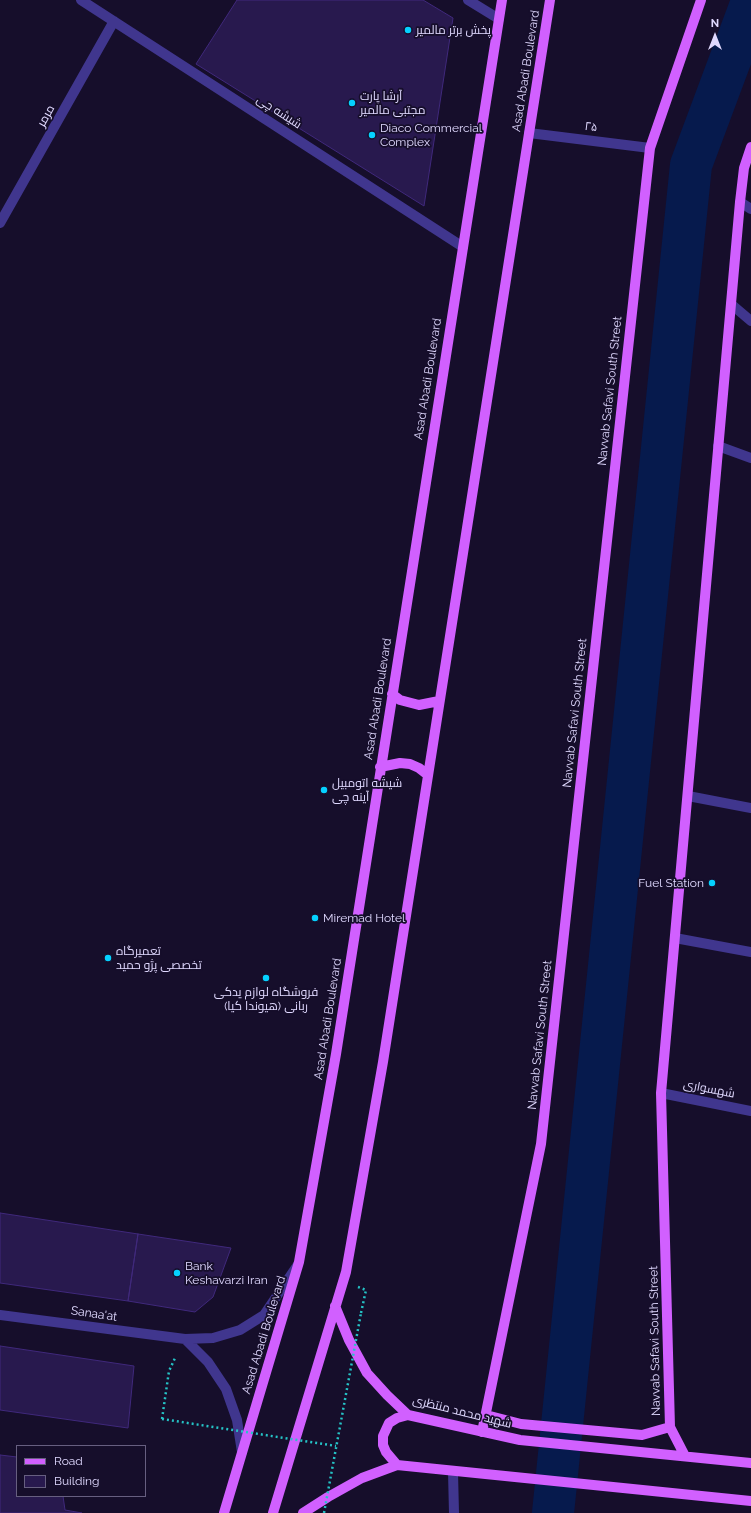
<!DOCTYPE html>
<meta charset="utf-8">
<style>
body{margin:0}
#map{position:relative;width:751px;height:1513px;overflow:hidden;background:#160e2b;font-family:Raleway,sans-serif}
canvas{display:block}
.legend{position:absolute;left:16px;top:1445px;width:130px;height:52px;box-sizing:border-box;background:#160e2b;border:1px solid #675f80;margin:0;padding:5px 7px;list-style:none;font-size:12px;color:#e0d9ff}
.legend li{display:flex;align-items:center;gap:8px;height:20px}
.legend b{width:20px;border:1px solid #675f80}
.north{position:absolute;left:695px;top:16px;width:40px;height:40px;-webkit-text-stroke:3px #160e2b;paint-order:stroke;rotate:0deg;font-size:11px;font-weight:700;line-height:16px;text-align:center;color:#e0d9ff}
.north::after{content:'';display:block;margin:auto;width:14px;height:18px;background:#e0d9ff;clip-path:polygon(50% 0,100% 100%,50% 72%,0 100%)}
</style>
<div id="map">
<canvas width="751" height="1513"></canvas>
<ul class="legend">
<li><b style="height:5px;background:#d160ff"></b>Road</li>
<li><b style="height:11px;background:#28194e"></b>Building</li>
</ul>
<div class="north">N</div>
</div>
<script>
const c = document.querySelector('canvas').getContext('2d');
c.lineJoin = 'round';
function shape(rows) {
  const path = new Path2D();
  for (const r of rows) {
    path.moveTo(r[0], r[1]);
    for (let i = 2; i < r.length; i += 2) path.lineTo(r[i], r[i + 1]);
  }
  return path;
}
function stroke(path, color, width, dash) {
  c.strokeStyle = color;
  c.lineWidth = width;
  c.lineCap = dash ? 'butt' : 'round';
  c.setLineDash(dash || []);
  c.stroke(path);
}
function fillPath(path, color) {
  c.fillStyle = color;
  c.fill(path, 'evenodd');
}
function drawText(font, color, halo, rows, align = 'center') {
  c.font = font + ' Raleway,Cairo,sans-serif';
  c.lineWidth = 3.5;
  c.setLineDash([]);
  c.textBaseline = 'middle';
  c.strokeStyle = halo;
  c.fillStyle = color;
  for (const [text, x, y, turn = 0] of rows) {
    c.save();
    c.translate(x, y);
    c.rotate((+turn || 0) * Math.PI / 180);
    c.textAlign = isNaN(turn) ? turn : align;
    if (halo) c.strokeText(text, 0, 0);
    c.fillText(text, 0, 0);
    c.restore();
  }
}
stroke(shape([
 [553,1513,691,165,751,4]
]), '#061a4d', 42);
const building = shape([
 [237,0,423,0,453,18,424,206,196,64,237,0],
 [0,1213,138,1234,128,1301,0,1283,0,1213],
 [138,1234,231,1248,213,1297,195,1312,128,1301,138,1234],
 [0,1346,134,1366,128,1428,0,1410,0,1346],
 [0,1455,17,1457,17,1496,63,1496,65,1510,82,1513,0,1513,0,1455]
]);
fillPath(building, '#28194e');
stroke(building, '#40297c', 1);
stroke(shape([
 [358,1287,366,1290,361,1313],
 [162,1419,169,1371,176,1356]
]), '#25c3c6', 2.5, [2, 3]);
stroke(shape([
 [81,0,463,247],
 [468,0,499,19],
 [529,133,650,148],
 [740,202,751,209],
 [0,223,114,21],
 [731,304,751,321],
 [718,446,751,458],
 [688,796,751,808],
 [675,938,751,952],
 [661,1093,751,1111],
 [0,1315,185,1339,213,1338,240,1330,264,1315,297,1266],
 [185,1339,208,1362,226,1389,237,1420,242,1452],
 [453,1472,454,1513]
]), '#40368e', 10);
stroke(shape([
 [392,694,400,700,419,705,439,701],
 [380,767,400,763,410,764,419,768,428,775],
 [335,1306,349,1340,367,1373,387,1395,408,1415,520,1440,751,1463],
 [486,1415,521,1424,642,1435,670,1427],
 [482,1432,541,1144,650,148,701,0],
 [685,1456,670,1427,661,1093,740,202,744,168,751,147],
 [397,1465,386,1452,383,1445,383,1436,389,1423,397,1418,408,1415],
 [224,1513,299,1262,336,1054,502,0],
 [273,1513,346,1272,383,1062,550,0],
 [303,1513,328,1497,362,1478,397,1465,751,1501]
]), '#d160ff', 10);
stroke(shape([
 [162,1419,336,1446],
 [324,1513,361,1313]
]), '#25c3c6', 2.5, [2, 3]);
for (const [x, y, r, color] of [
 [408,30,4,"#05d1ff"],
 [352,103,4,"#05d1ff"],
 [372,135,4,"#05d1ff"],
 [324,790,4,"#05d1ff"],
 [712,883,4,"#05d1ff"],
 [315,918,4,"#05d1ff"],
 [108,958,4,"#05d1ff"],
 [266,978,4,"#05d1ff"],
 [177,1273,4,"#05d1ff"]
]) {
  const dot = new Path2D();
  dot.arc(x, y, r, 0, 2 * Math.PI);
  c.fillStyle = color;
  c.fill(dot);
  stroke(dot, '#160e2b', 1.5);
}
drawText('12px', '#e0d9ff', '#160e2b', [
 ["پخش برتر مالمیر",416,30],
 ["آرشا پارت",360,96],
 ["مجتبی مالمیر",360,110],
 ["Diaco Commercial",380,128],
 ["Complex",380,142],
 ["شیشه اتومبیل",332,783],
 ["آینه چی",332,797],
 ["Fuel Station",704,883,"right"],
 ["Miremad Hotel",323,918],
 ["تعمیرگاه",116,951],
 ["تخصصی پژو حمید",116,965],
 ["فروشگاه لوازم یدکی",266,992,"center"],
 ["ربانی (هیوندا کیا)",266,1006,"center"],
 ["Bank",185,1266],
 ["Keshavarzi Iran",185,1280]
], 'left');
drawText('12px', '#e0d9ff', '#160e2b', [
 ["Asad Abadi Boulevard",526,71,-81],
 ["شیشه چی",279,112,33],
 ["مرمر",46,116,-61],
 ["۲۵",591,127,7],
 ["Asad Abadi Boulevard",428,379,-81],
 ["Navvab Safavi South Street",610,391,-84],
 ["Asad Abadi Boulevard",378,699,-81],
 ["Navvab Safavi South Street",575,713,-84],
 ["Asad Abadi Boulevard",328,1019,-81],
 ["Navvab Safavi South Street",540,1035,-84],
 ["شهسواری",709,1089,11],
 ["Sanaa'at",94,1314,8],
 ["Asad Abadi Boulevard",264,1335,-73],
 ["Navvab Safavi South Street",655,1341,-91],
 ["شهید محمد منتظری",462,1412,14]
]);
</script>
